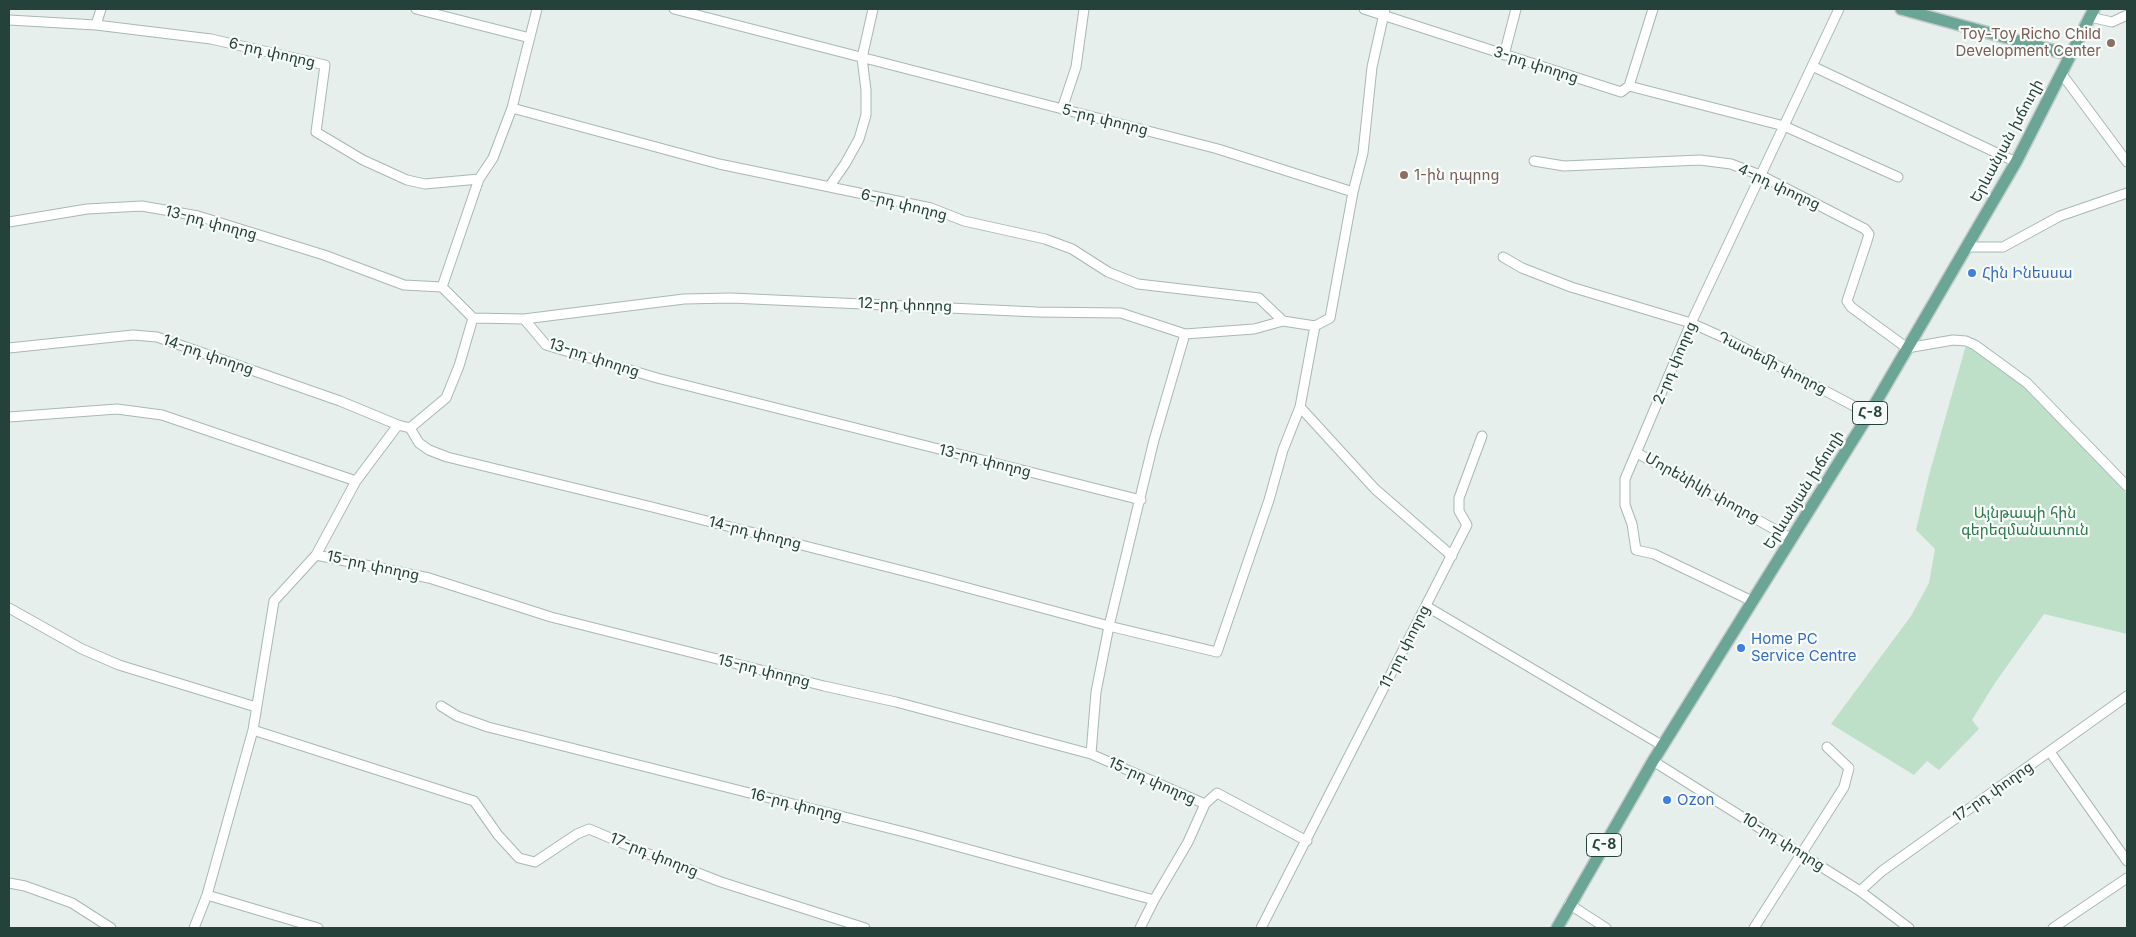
<!DOCTYPE html>
<meta charset="utf-8">
<style>
body{margin:0}
#map{position:relative;width:2136px;height:937px;overflow:hidden;background:#e6efeb;font-family:Inter,sans-serif}
canvas{display:block}
.frame{position:absolute;inset:0;border:10px solid #24423a;pointer-events:none}
</style>
<div id="map">
<canvas width="2136" height="937"></canvas>
<div class="frame"></div>
</div>
<script>
const c = document.querySelector('canvas').getContext('2d');
c.lineJoin = 'round';
function fillPath(path, color) {
  c.fillStyle = color;
  c.fill(path, 'evenodd');
}
function shape(rows) {
  const path = new Path2D();
  for (const r of rows) {
    path.moveTo(r[0], r[1]);
    for (let i = 2; i < r.length; i += 2) path.lineTo(r[i], r[i + 1]);
  }
  return path;
}
function stroke(path, color, width, dash) {
  c.strokeStyle = color;
  c.lineWidth = width;
  c.lineCap = dash ? 'butt' : 'round';
  c.setLineDash(dash || []);
  c.stroke(path);
}
function drawText(font, color, halo, rows, align = 'center') {
  c.font = font + ' Inter,"Noto Sans Armenian",sans-serif';
  c.lineWidth = 4.5;
  c.setLineDash([]);
  c.textBaseline = 'middle';
  c.strokeStyle = halo;
  c.fillStyle = color;
  for (const [text, x, y, turn = 0] of rows) {
    c.save();
    c.translate(x, y);
    c.rotate((+turn || 0) * Math.PI / 180);
    c.textAlign = isNaN(turn) ? turn : align;
    if (halo) c.strokeText(text, 0, 0);
    c.fillText(text, 0, 0);
    c.restore();
  }
}
fillPath(shape([
 [1966,345,2028,389,2127,494,2127,634,2044,614,1995,683,1972,720,1979,729,1939,770,1927,761,1914,775,1831,724,1911,616,1929,583,1935,549,1916,530,1929,475]
]), '#bfe0c8');
const minor = shape([
 [416,9,530,38],
 [674,9,1218,149,1353,192,1363,153,1372,67,1385,9],
 [1364,9,1621,92,1629,86,1653,9],
 [2090,17,2112,22,2127,15],
 [9,20,96,25,211,39,325,65,316,132,363,160,407,180,425,184,479,179],
 [96,25,101,9],
 [1504,55,1516,9],
 [1812,66,2016,162],
 [2061,73,2127,162],
 [1629,86,1784,126,1898,177],
 [512,108,719,164,931,208,964,221,1045,239,1072,249,1108,272,1138,284,1259,298,1283,321],
 [1062,109,1076,67,1084,9],
 [1534,161,1564,166,1700,160,1731,164,1760,175,1865,229,1869,234,1867,241,1847,301,1851,307,1907,348,1953,340,1966,341,1975,345,2027,383,2127,486],
 [829,187,845,164,859,139,866,115,866,90,862,58,873,9],
 [9,222,87,209,142,206,198,216,324,255,404,285,442,287,473,318,524,319,684,299,731,298,1037,312,1121,313,1185,334,1254,329,1283,321,1315,326,1330,318,1353,192],
 [1966,247,2003,247,2060,216,2127,193],
 [1503,257,1522,268,1571,287,1691,323,1727,339,1869,414],
 [442,287,479,179,493,158,512,108,537,9],
 [524,319,546,345,657,378,1141,500],
 [9,348,133,335,157,337,340,401,398,425,410,428,446,398,459,366,473,318],
 [1300,407,1375,489,1452,556],
 [9,417,117,409,162,415,356,481],
 [410,428,419,443,429,450,447,457,652,507,931,578,1109,626,1217,652,1269,500,1283,450,1300,407,1315,326],
 [1637,453,1792,539],
 [316,555,429,578,551,617,824,686,896,702,1091,754,1205,804],
 [1752,601,1654,554,1636,550,1632,524,1625,505,1625,479,1691,323,1839,9],
 [1426,606,1663,746],
 [9,608,82,649,119,665,256,707],
 [441,706,457,716,488,727,912,834,1154,900],
 [253,730,474,801,498,835,519,858,535,862,577,834,589,829,646,853,721,882,865,928],
 [2050,752,2127,861],
 [1091,754,1096,692,1109,626,1154,440,1185,334],
 [1653,761,1860,891,1909,928],
 [9,883,25,886,72,903,111,928],
 [1860,891,1882,871,2127,696],
 [207,895,318,928],
 [1569,904,1606,928],
 [194,928,207,895,253,730,274,601,316,555,356,481,398,425],
 [1140,928,1154,900,1188,842,1205,804,1217,793,1307,841],
 [1261,928,1467,525,1459,511,1459,498,1482,436],
 [1754,928,1844,787,1849,768,1827,747],
 [2053,928,2127,878]
]);
const major = shape([
 [1901,9,2070,55],
 [1557,928,1653,761,1869,414,2016,162,2094,9]
]);
stroke(minor, '#a8b8b2', 11);
stroke(major, '#c2cac8', 14);
stroke(minor, '#fff', 9);
stroke(major, '#6aa596', 11);
for (const [x, y, r, color] of [
 [2111,43,5,"#8d6e63"],
 [1404,175,5,"#8d6e63"],
 [1972,273,5,"#3f7fe0"],
 [1741,648,5,"#3f7fe0"],
 [1667,800,5,"#3f7fe0"]
]) {
  const dot = new Path2D();
  dot.arc(x, y, r, 0, 2 * Math.PI);
  c.fillStyle = color;
  c.fill(dot);
  stroke(dot, '#f7fbf9', 2);
}
for (const [x, y, w] of [
 [1870,413,35],
 [1604,845,35]
]) {
  const box = new Path2D();
  box.roundRect(x - w / 2, y - 11.5, w, 23, 4);
  c.fillStyle = '#f7fbf9';
  c.fill(box);
  stroke(box, '#24423a', 1);
}
drawText('bold 14px', '#24423a', null, [
 ["Հ-8",1870,413],
 ["Հ-8",1604,845]
]);
drawText('15px', '#785e54', '#f7fbf9', [
 ["Toy-Toy Richo Child",2101,34],
 ["Development Center",2101,51],
 ["1-ին դպրոց",1414,175,"left"]
], 'right');
drawText('15px', '#24423a', '#f7fbf9', [
 ["6-րդ փողոց",272,53,13],
 ["3-րդ փողոց",1536,65,18],
 ["5-րդ փողոց",1105,120,14],
 ["Երևանյան խճուղի",2007,141,-62],
 ["4-րդ փողոց",1779,187,25],
 ["6-րդ փողոց",904,205,14],
 ["13-րդ փողոց",211,223,15],
 ["12-րդ փողոց",905,305,2],
 ["14-րդ փողոց",208,355,19],
 ["13-րդ փողոց",594,358,18],
 ["2-րդ փողոց",1675,363,-67],
 ["Դատեմի փողոց",1772,363,27],
 ["13-րդ փողոց",985,461,14],
 ["Մորենիկի փողոց",1702,488,29],
 ["Երևանյան խճուղի",1804,490,-58],
 ["14-րդ փողոց",755,533,14],
 ["15-րդ փողոց",373,566,12],
 ["11-րդ փողոց",1405,647,-63],
 ["15-րդ փողոց",764,671,14],
 ["15-րդ փողոց",1152,781,24],
 ["17-րդ փողոց",1993,792,-35],
 ["16-րդ փողոց",796,805,14],
 ["10-րդ փողոց",1783,842,32],
 ["17-րդ փողոց",654,855,22]
]);
drawText('15px', '#366cbe', '#f7fbf9', [
 ["Հին Ինեսսա",1982,273],
 ["Home PC",1751,639],
 ["Service Centre",1751,656],
 ["Ozon",1677,800]
], 'left');
drawText('15px', '#2d7a4b', '#f7fbf9', [
 ["Այնթապի հին",2025,513],
 ["գերեզմանատուն",2025,530]
]);
</script>
